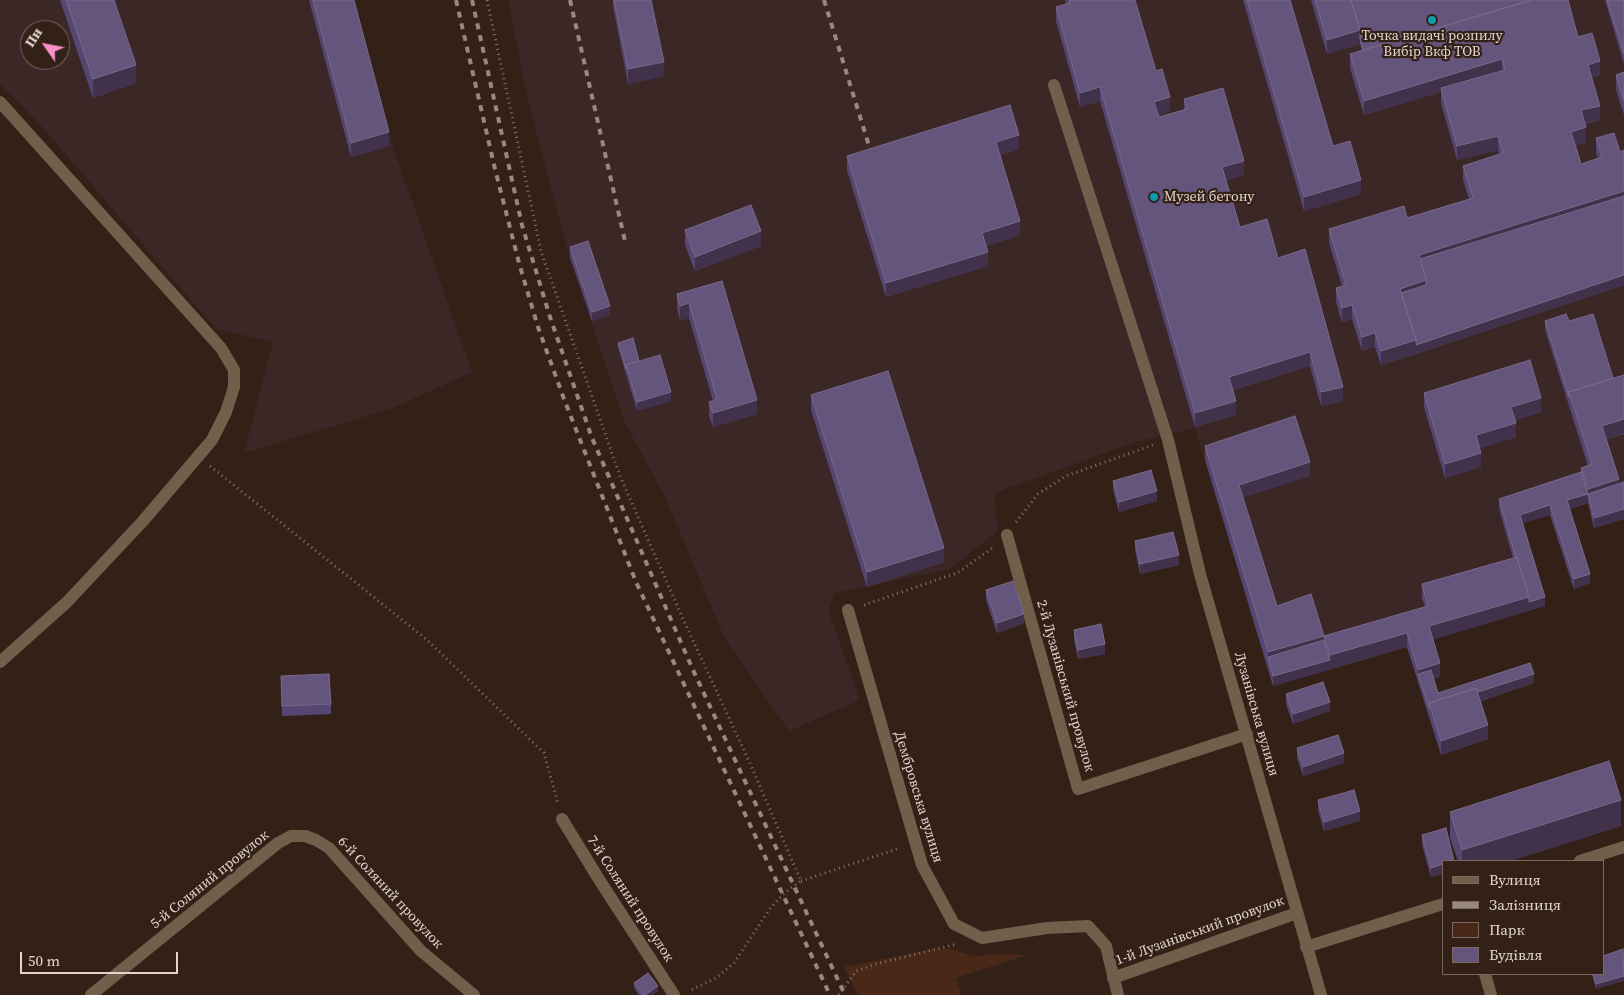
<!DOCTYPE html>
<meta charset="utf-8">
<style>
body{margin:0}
#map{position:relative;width:1624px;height:995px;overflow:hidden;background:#332118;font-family:"Source Serif 4",serif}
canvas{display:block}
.legend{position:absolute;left:1442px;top:860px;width:162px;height:115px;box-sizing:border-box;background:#332118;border:1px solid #796961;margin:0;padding:6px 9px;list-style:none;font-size:15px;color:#e2d5cf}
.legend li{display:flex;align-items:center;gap:10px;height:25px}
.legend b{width:25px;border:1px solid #796961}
.north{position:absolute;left:20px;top:20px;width:50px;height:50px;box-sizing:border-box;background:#332118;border:1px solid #796961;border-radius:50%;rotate:303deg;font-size:14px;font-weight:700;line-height:20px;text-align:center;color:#e2d5cf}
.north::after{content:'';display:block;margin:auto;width:18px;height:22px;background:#f98fc9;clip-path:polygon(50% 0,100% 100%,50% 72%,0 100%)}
.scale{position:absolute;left:20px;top:952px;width:158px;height:22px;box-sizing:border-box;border:2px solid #e2d5cf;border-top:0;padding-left:6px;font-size:15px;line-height:18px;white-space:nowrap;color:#e2d5cf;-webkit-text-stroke:4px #332118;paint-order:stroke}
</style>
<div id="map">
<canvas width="1624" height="995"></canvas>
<ul class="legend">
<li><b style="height:6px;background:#705f4b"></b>Вулиця</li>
<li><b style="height:6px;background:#978881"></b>Залізниця</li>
<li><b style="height:14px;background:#4a2817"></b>Парк</li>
<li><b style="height:14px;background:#65557d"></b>Будівля</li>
</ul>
<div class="north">Пн</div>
<div class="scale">50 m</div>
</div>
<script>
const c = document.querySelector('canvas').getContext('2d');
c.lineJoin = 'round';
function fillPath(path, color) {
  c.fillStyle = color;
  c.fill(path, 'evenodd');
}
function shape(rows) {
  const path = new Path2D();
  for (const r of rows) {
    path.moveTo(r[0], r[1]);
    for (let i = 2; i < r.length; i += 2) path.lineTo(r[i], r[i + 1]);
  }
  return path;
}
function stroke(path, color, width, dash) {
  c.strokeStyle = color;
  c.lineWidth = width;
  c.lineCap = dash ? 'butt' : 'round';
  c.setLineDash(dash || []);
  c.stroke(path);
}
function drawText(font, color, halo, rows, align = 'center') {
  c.font = font + ' "Source Serif 4",serif';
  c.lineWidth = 4.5;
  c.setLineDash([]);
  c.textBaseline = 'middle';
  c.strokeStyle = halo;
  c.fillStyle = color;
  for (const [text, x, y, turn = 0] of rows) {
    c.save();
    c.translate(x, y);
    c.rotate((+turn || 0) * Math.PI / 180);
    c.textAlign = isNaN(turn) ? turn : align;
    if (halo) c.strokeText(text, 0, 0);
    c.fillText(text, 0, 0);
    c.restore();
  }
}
fillPath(shape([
 [0,0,353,0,393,147,472,372,391,409,244,453,273,342,216,329,37,121,0,84],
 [30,30,60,30,60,60,30,60],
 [508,0,1624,0,1624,492,1505,529,1524,592,1268,666,1195,428,1136,442,994,493,998,531,949,569,835,593,828,610,860,700,789,731,725,639,665,497,625,423,569,256,527,97]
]), '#3b2726');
fillPath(shape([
 [938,948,950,949,974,956,998,954,1027,955,956,978,961,995,858,995,844,967]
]), '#4a2817');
stroke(shape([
 [487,0,541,251,620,476,683,619,749,761,801,881,783,894,769,910,734,963,716,978,689,991],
 [210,466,426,639,544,753,558,804],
 [1016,522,1038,494,1066,476,1153,445],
 [864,605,957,573,994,547],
 [801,881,900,848],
 [839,995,856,971,876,964,957,944]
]), '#84756d', 3, [1, 4]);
stroke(shape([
 [1054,85,1168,440,1200,574,1321,995],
 [0,102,221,348,234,370,234,387,226,412,212,440,143,521,67,602,0,662],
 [1007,535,1078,789,1247,734],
 [848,610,922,865,954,924,982,938,1047,928,1088,926,1106,946,1118,995],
 [562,819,600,881,674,995],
 [1580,861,1624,847],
 [1306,947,1443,904],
 [1485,974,1491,995],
 [1113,978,1297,913],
 [91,995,278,843,291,836,305,836,316,840,329,848,421,951,474,995]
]), '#705f4b', 12);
stroke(shape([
 [456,0,495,169,519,263,538,327,564,399,636,582,830,995],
 [472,0,522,225,550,317,592,438,693,670,845,995],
 [570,0,625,241],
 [824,0,874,162]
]), '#978881', 4, [6, 6]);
fillPath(shape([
 [60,0,114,0,136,83,93,98],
 [309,0,354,0,389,146,351,157],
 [613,0,651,0,664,76,628,84,613,6],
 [1065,0,1135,0,1156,71,1170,111,1158,115,1159,117,1184,110,1184,99,1244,175,1226,180,1240,227,1278,258,1343,401,1321,406,1310,366,1233,390,1236,415,1195,427,1100,101,1080,107,1056,21,1056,7,1066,4],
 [1243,0,1290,0,1333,146,1361,194,1304,211],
 [1311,0,1568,0,1578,37,1600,75,1592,78,1600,120,1585,124,1586,142,1576,145,1581,164,1598,158,1596,153,1596,138,1620,152,1624,150,1624,285,1416,354,1381,365,1375,347,1362,351,1352,319,1342,322,1336,302,1336,288,1342,286,1329,243,1329,229,1407,218,1469,199,1463,180,1463,166,1499,155,1498,150,1457,160,1441,103,1441,92,1364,115,1350,68,1350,54,1362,50,1360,44,1327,54],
 [1605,0,1624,0,1624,64],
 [1624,72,1624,115,1616,89,1616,75],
 [1019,149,1000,155,1020,235,986,246,988,266,886,297,847,170,847,156],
 [685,230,761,246,695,271,685,245],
 [570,247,610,315,592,321,570,257],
 [722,281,757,414,713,427,709,416,709,402,713,401,689,318,680,320,677,308,677,294],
 [1545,321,1569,321,1613,378,1624,375,1624,434,1606,439,1619,483,1624,482,1624,519,1594,528,1588,503,1570,509,1590,583,1574,589,1550,515,1523,523,1545,606,1433,639,1440,677,1433,679,1438,693,1534,683,1481,701,1488,739,1441,755,1407,647,1273,686,1205,460,1205,446,1310,476,1243,497,1277,606,1324,636,1425,607,1422,598,1422,584,1513,558,1499,509,1499,499,1581,472,1581,468,1588,466,1545,330],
 [618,343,639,361,671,401,637,411,618,347],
 [1424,393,1541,412,1515,420,1516,437,1480,448,1481,467,1445,478,1424,407],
 [811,395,944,562,867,587,811,410],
 [1113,481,1157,501,1119,512,1113,490],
 [1135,541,1179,565,1140,574,1135,550],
 [986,590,1024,623,997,633,986,600],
 [1074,630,1105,654,1078,659,1074,640],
 [281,676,331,704,331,714,282,716],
 [1286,694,1330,711,1293,724,1286,704],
 [1297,748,1344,763,1303,776,1297,758],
 [1318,800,1360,821,1324,831,1318,810],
 [1450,812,1621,826,1510,861,1458,861,1450,838],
 [1422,835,1443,861,1443,874,1431,877,1422,845],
 [1592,974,1603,974,1596,989],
 [634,983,658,991,652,995,639,995,634,988]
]), '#564673');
fillPath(shape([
 [1360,30,1360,44,1327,54,1327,40],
 [1502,59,1502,73,1441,88,1441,92,1364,115,1364,101],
 [1600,61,1600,75,1588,79,1588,65],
 [664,62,664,76,628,84,628,69],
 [136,65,136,83,93,98,93,79],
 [1100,87,1100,101,1080,107,1080,93],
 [1170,97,1170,111,1154,116,1154,102],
 [1600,106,1600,120,1581,124,1581,110],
 [1586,127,1586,142,1571,146,1571,132],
 [389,132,389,146,351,157,351,143],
 [1019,135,1019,149,996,156,996,142],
 [1498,136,1498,150,1457,160,1457,146],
 [1244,161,1244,175,1222,181,1222,167],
 [1361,180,1361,194,1304,211,1304,197],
 [1624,191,1624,205,1421,269,1419,255],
 [1020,221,1020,235,982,247,982,233],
 [761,231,761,246,695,271,695,257],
 [988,252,988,266,886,297,886,283],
 [1624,275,1624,285,1416,354,1381,365,1381,351],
 [1426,280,1426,295,1403,302,1400,289],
 [689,303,689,318,680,320,680,306],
 [1352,305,1352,319,1342,322,1342,308],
 [610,306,610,315,592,321,592,312],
 [1375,333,1375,347,1362,351,1362,337],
 [1310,352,1310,366,1229,391,1229,377],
 [1343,387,1343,401,1321,406,1321,392],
 [671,392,671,401,637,411,637,402],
 [1541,398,1541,412,1511,421,1511,407],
 [757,400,757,414,713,427,713,413],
 [1236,401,1236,415,1195,427,1195,413],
 [1624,419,1624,433,1602,440,1602,426],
 [1516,423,1516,437,1476,449,1476,435],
 [1481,453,1481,467,1445,478,1445,464],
 [1310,462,1310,476,1239,499,1239,485],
 [1619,479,1619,493,1588,494,1588,503,1567,510,1567,500,1588,494,1588,489],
 [1157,491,1157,501,1119,512,1119,502],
 [1550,505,1550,515,1520,524,1520,515],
 [1624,509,1624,519,1594,528,1594,518],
 [944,548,944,562,867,587,867,572],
 [1179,555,1179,565,1140,574,1140,564],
 [1590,574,1590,583,1574,589,1574,579],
 [1529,597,1545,597,1545,606,1429,641,1429,626],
 [1024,614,1024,623,997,633,997,623],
 [1407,633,1407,647,1273,686,1273,676,1330,660,1330,655],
 [1324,636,1324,650,1268,657,1268,652],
 [1105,644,1105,654,1078,659,1078,650],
 [1440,663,1440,677,1421,683,1418,674,1418,670],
 [1534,674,1534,683,1433,716,1430,708],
 [1330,702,1330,711,1293,724,1293,714],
 [1488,725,1488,739,1441,755,1441,741],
 [1344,753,1344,763,1303,776,1303,767],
 [1621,800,1621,826,1510,861,1462,861,1462,850],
 [1360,811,1360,821,1324,831,1324,822],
 [1443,864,1443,874,1431,877,1431,868],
 [1624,976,1624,981,1596,989,1596,984],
 [658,986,658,991,652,995,645,995]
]), '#41314a');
const building = shape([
 [66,0,114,0,136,65,93,79,66,0],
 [313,0,354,0,389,132,351,143,313,0],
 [614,0,651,0,664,62,628,69,614,0],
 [1069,0,1135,0,1156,71,1162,69,1170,97,1154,102,1159,117,1187,109,1184,99,1223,88,1244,161,1222,167,1240,227,1267,219,1278,258,1305,249,1343,387,1321,392,1310,352,1229,377,1236,401,1195,413,1100,87,1080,93,1056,7,1070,3,1069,0],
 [1247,0,1290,0,1333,146,1350,141,1361,180,1304,197,1247,0],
 [1315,0,1351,0,1360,30,1327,40,1315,0],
 [1351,0,1532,0,1363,50,1360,39,1360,30,1351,0],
 [1532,0,1568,0,1578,37,1592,33,1600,61,1588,65,1600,106,1581,110,1586,127,1571,132,1581,164,1602,157,1596,138,1614,133,1620,152,1624,150,1624,191,1419,255,1426,280,1400,289,1416,340,1381,351,1375,333,1362,337,1352,305,1342,308,1336,288,1346,285,1329,229,1404,206,1407,218,1473,198,1463,166,1503,153,1498,136,1457,146,1441,88,1505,70,1502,59,1364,101,1350,54,1532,0],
 [1607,0,1624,0,1624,54,1607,0],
 [1624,72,1624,101,1616,75,1624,72],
 [1010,105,1019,135,996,142,1020,221,982,233,988,252,886,283,847,156,1010,105],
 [1624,196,1624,275,1416,345,1416,340,1401,293,1426,285,1426,280,1420,259,1624,196],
 [751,205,761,231,695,257,685,230,751,205],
 [588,241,610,306,592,312,570,247,588,241],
 [722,281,757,400,713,413,709,402,717,399,689,303,680,306,677,294,722,281],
 [1566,314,1569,321,1593,314,1613,378,1569,392,1569,397,1545,321,1566,314],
 [633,338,639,361,626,365,626,369,618,343,633,338],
 [660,355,671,392,637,402,626,365,660,355],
 [1530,360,1541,398,1511,407,1516,423,1476,435,1481,453,1445,464,1424,393,1530,360],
 [888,371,944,548,867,572,811,395,888,371],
 [1624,375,1624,419,1602,426,1619,479,1588,489,1581,468,1592,464,1569,392,1624,375],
 [1295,416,1310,462,1239,485,1277,606,1311,594,1324,636,1268,652,1205,446,1295,416],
 [1151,470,1157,491,1119,502,1113,481,1151,470],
 [1581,472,1588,494,1567,500,1590,574,1574,579,1550,505,1520,515,1545,597,1529,602,1529,597,1517,557,1516,558,1499,499,1581,472],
 [1624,482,1624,509,1594,518,1588,494,1624,482],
 [1173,532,1179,555,1140,564,1135,541,1173,532],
 [1517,557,1529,597,1429,626,1440,663,1418,670,1407,633,1330,655,1324,636,1428,606,1422,584,1517,557],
 [1013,581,1024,614,997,623,986,590,1013,581],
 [1101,624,1105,644,1078,650,1074,630,1101,624],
 [1324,640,1330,660,1273,676,1268,657,1324,640],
 [1530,663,1534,674,1478,692,1476,688,1429,703,1429,708,1418,674,1431,670,1438,693,1530,663],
 [329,674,331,704,282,706,281,676,329,674],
 [1323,682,1330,702,1293,714,1286,694,1323,682],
 [1476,688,1488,725,1441,741,1429,703,1476,688],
 [1338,735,1344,753,1303,767,1297,748,1338,735],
 [1609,761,1621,800,1462,850,1450,812,1609,761],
 [1354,790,1360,811,1324,822,1318,800,1354,790],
 [1446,828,1454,861,1443,861,1443,864,1431,868,1422,835,1446,828],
 [1623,949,1624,976,1596,984,1593,974,1603,974,1603,956,1623,949],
 [648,973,658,986,645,995,643,995,634,983,648,973]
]);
fillPath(building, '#65557d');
stroke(building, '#78698a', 1);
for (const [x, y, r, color] of [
 [1432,20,5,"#0f9aa8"],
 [1154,197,5,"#0f9aa8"]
]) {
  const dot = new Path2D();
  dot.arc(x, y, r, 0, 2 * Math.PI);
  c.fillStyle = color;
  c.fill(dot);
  stroke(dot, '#332118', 2);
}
drawText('14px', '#e2d5cf', '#332118', [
 ["Точка видачі розпилу",1432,36],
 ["Вибір Вкф ТОВ",1432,52],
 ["Музей бетону",1164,197,"left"]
]);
drawText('14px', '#e2d5cf', '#332118', [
 ["2-й Лузанівський провулок",1065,686,74],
 ["Лузанівська вулиця",1256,714,74],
 ["Дембровська вулиця",918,797,73],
 ["5-й Соляний провулок",210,880,-39],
 ["6-й Соляний провулок",390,893,47],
 ["7-й Соляний провулок",630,899,57],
 ["1-й Лузанівський провулок",1200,931,-20]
]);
</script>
